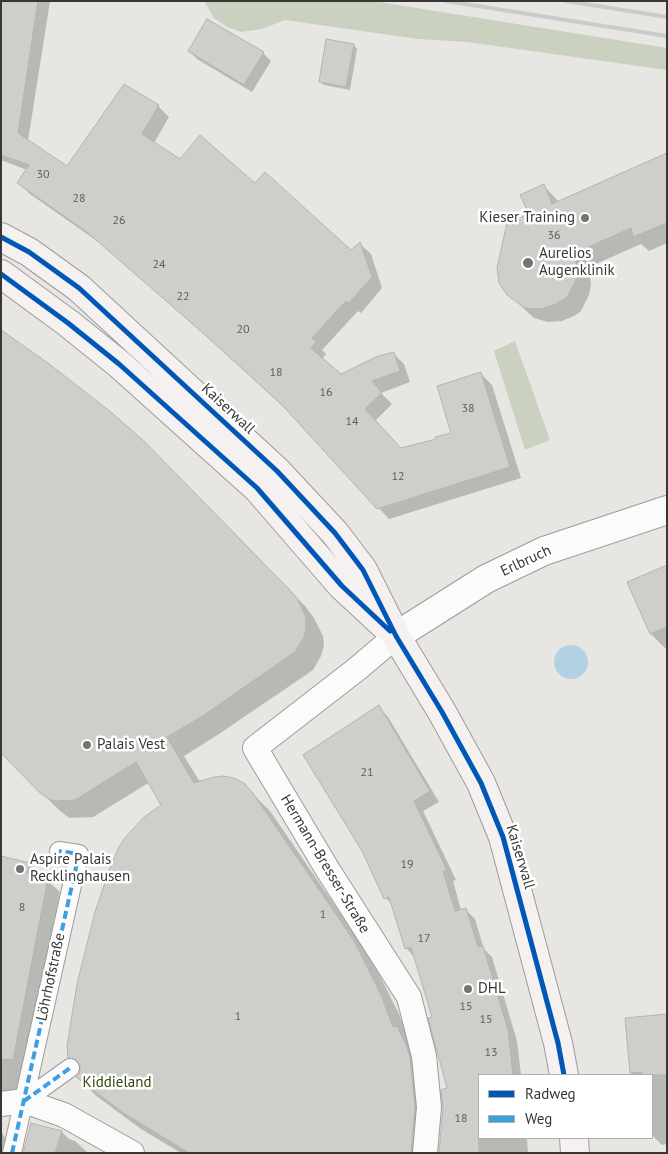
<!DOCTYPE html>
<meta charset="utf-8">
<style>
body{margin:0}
#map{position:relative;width:668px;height:1154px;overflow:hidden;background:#e7e6e2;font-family:"PT Sans",sans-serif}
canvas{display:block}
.frame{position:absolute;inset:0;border:2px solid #383735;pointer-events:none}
.legend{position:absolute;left:478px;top:1074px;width:175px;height:65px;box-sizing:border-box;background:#fff;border:1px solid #afafae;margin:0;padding:6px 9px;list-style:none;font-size:15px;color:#383735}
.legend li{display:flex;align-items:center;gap:10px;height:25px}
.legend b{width:25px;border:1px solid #afafae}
</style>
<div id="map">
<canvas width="668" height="1154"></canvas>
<div class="frame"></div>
<ul class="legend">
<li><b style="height:6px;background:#0057b8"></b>Radweg</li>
<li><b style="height:6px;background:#3e9ee2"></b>Weg</li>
</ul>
</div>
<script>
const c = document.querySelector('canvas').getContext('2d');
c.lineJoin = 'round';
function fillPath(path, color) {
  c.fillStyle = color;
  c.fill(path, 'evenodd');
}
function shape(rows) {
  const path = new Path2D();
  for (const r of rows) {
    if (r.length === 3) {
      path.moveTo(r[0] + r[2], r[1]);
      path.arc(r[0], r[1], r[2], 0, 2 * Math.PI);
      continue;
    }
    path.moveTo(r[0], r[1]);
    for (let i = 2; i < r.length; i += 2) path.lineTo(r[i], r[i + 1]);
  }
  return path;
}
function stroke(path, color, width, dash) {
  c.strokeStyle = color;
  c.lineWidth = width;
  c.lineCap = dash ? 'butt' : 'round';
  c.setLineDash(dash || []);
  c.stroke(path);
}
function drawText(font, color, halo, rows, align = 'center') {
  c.font = font + ' "PT Sans",sans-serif';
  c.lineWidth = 5;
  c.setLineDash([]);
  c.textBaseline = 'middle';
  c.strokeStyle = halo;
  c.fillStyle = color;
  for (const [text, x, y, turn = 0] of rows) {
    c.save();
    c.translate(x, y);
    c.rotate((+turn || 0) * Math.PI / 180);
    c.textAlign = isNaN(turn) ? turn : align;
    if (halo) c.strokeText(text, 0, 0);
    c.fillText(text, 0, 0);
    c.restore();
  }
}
fillPath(shape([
 [204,1,373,1,667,48,667,70,467,42,418,39,285,20,262,29,241,32,227,27,214,18],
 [515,341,550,440,525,450,494,351]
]), '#cad1c0');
fillPath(shape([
 [571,662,17]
]), '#b2d2e3');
fillPath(shape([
 [1,1,50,1,28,141,68,167,158,106,169,117,154,143,180,161,256,185,351,252,360,244,371,254,382,288,361,313,358,311,322,350,326,354,322,359,341,375,393,353,404,364,410,382,381,393,392,404,375,421,401,449,437,440,453,433,481,374,492,385,521,478,389,519,288,411,215,344,100,243,30,194,19,183,27,170,1,160],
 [207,20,263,53,271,61,252,92,197,59,189,51],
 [354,45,357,49,350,90,324,85,320,81],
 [667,154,667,243,649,251,641,244,589,267,591,285,589,295,581,311,576,315,562,321,548,322,534,318,508,294,531,214,544,186,559,202],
 [164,462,305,606,314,618,323,636,324,646,321,656,313,670,219,734,184,756,200,782,243,784,270,811,371,958,399,1014,408,1038,415,1046,430,1153,181,1153,141,1129,95,1095,78,1077,81,1070,69,1057,163,805,150,782,93,817,69,818,59,810,15,766],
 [667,567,667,647,665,648,651,634,629,582],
 [378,707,388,717,439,802,423,811,456,880,453,881,461,910,465,909,475,919,484,949,492,957,517,1041,521,1075,479,1075,479,1138,527,1138,528,1153,456,1153,451,1087,434,1017,415,958,406,948,392,905,386,898],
 [1,858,29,864,60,892,20,1092,1,1110],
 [667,1015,667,1144,662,1145,652,1135,652,1075,634,1075,631,1072],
 [1,1131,14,1153,1,1153],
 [62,1132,69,1139,75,1141,88,1153,24,1153]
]), '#0003');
const building = shape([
 [1,1,38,1,18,133,67,166,124,84,159,105,142,134,180,159,200,135,255,183,265,172,351,250,360,242,372,277,349,303,346,301,312,338,316,342,311,348,341,374,378,356,394,352,400,371,372,381,382,393,365,409,401,448,436,439,435,437,451,433,437,386,481,372,510,467,377,509,282,405,203,333,88,233,17,183,29,165,1,155,1,1],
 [207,19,264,52,244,85,188,51,207,19],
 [326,39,354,44,346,87,319,82,326,39],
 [667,153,667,223,633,237,631,228,575,253,577,270,576,280,567,297,554,305,540,309,525,308,507,295,499,283,497,268,507,223,529,214,520,195,544,184,552,204,667,153],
 [1,330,48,363,111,412,144,441,287,587,297,598,306,617,306,628,304,637,295,652,201,717,167,737,194,783,214,777,224,776,234,778,244,783,252,792,353,939,381,995,393,1027,397,1026,407,1047,410,1058,415,1107,411,1153,189,1153,122,1112,76,1077,80,1072,80,1066,75,1059,68,1058,67,1046,77,984,95,912,110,868,118,849,124,839,144,817,161,805,136,762,75,800,57,801,50,800,39,792,1,753,1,330],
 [667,565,667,627,650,634,627,582,667,565],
 [379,705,430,791,414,801,447,870,443,871,455,911,466,908,478,947,483,946,508,1030,513,1075,479,1075,479,1153,439,1153,443,1108,441,1090,447,1088,428,1018,432,1017,411,947,405,949,389,897,384,899,362,851,303,755,379,705],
 [1,856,30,863,27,873,48,878,13,1060,1,1059,1,856],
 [667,1014,667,1075,642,1075,642,1072,630,1073,625,1018,667,1014],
 [31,1123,62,1131,55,1153,23,1153,31,1123]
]);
fillPath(building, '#cfcecb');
stroke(building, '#b4b3b0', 1);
const pedestrian = shape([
 [24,1101,70,1068],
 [12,1153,79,854,59,851]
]);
const minor = shape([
 [396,636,357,669,255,748,326,867,409,997,424,1056,429,1107,425,1153],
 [1,1104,24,1101,64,1115,132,1153]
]);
const tertiary = shape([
 [396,636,486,579,544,551,667,510]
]);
const secondary = shape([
 [1,237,29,252,79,288,277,471,335,533,363,570,396,636,442,712,481,783,503,837,558,1043,564,1075],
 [1,274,68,323,119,364,257,488,342,586,384,625],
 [574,1138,575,1153]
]);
stroke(pedestrian, '#9c9c99', 20);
stroke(minor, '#9c9c99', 26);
stroke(tertiary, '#9c9c99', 30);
stroke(secondary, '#9c9c99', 30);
stroke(pedestrian, '#fbfbfb', 18);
stroke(minor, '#fbfbfb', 24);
stroke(tertiary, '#fbfbfb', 28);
stroke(secondary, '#f5f1f0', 28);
stroke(shape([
 [446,1,667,36],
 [566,1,667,17]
]), '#cbcbca', 4);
stroke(shape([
 [24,1101,70,1068],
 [12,1153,79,854,59,851]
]), '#3e9ee2', 4, [8, 4]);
stroke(shape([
 [1,237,29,252,79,288,277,471,335,533,363,570,396,636,442,712,481,783,503,837,558,1043,564,1075],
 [1,274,68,323,119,364,257,488,342,586,390,631]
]), '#0057b8', 5);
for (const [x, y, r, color] of [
 [585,218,5,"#757472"],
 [528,263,6,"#757472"],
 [87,745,5,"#757472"],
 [20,869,5,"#757472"],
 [468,989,5,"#757472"]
]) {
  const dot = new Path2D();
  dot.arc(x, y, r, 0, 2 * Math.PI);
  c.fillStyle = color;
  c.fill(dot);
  stroke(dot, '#fff', 2);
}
drawText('12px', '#5e5d5a', null, [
 ["30",43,175],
 ["28",79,199],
 ["26",119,221],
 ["36",554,236],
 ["24",159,265],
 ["22",183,297],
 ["20",243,330],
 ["18",276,373],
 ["16",326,393],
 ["38",468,409],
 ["14",352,422],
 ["12",398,477],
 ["21",367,773],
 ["19",407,865],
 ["8",22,908],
 ["1",323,915],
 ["17",424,939],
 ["15",466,1007],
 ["1",238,1017],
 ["15",486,1020],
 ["13",491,1053],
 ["18",461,1119]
]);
drawText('15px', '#383735', '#fff', [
 ["Kieser Training",575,218,"right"],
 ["Aurelios",539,254],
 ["Augenklinik",539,271],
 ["Palais Vest",97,745],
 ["Aspire Palais",30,860],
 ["Recklinghausen",30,877],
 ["DHL",478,989]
], 'left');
drawText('15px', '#383735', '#fff', [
 ["Kaiserwall",228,409,43],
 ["Erlbruch",526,561,-25],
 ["Kaiserwall",520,857,73],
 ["Hermann-Bresser-Straße",325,864,59],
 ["Löhrhofstraße",51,977,-78]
]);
drawText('15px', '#304809', '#fff', [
 ["Kiddieland",117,1083]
]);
</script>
